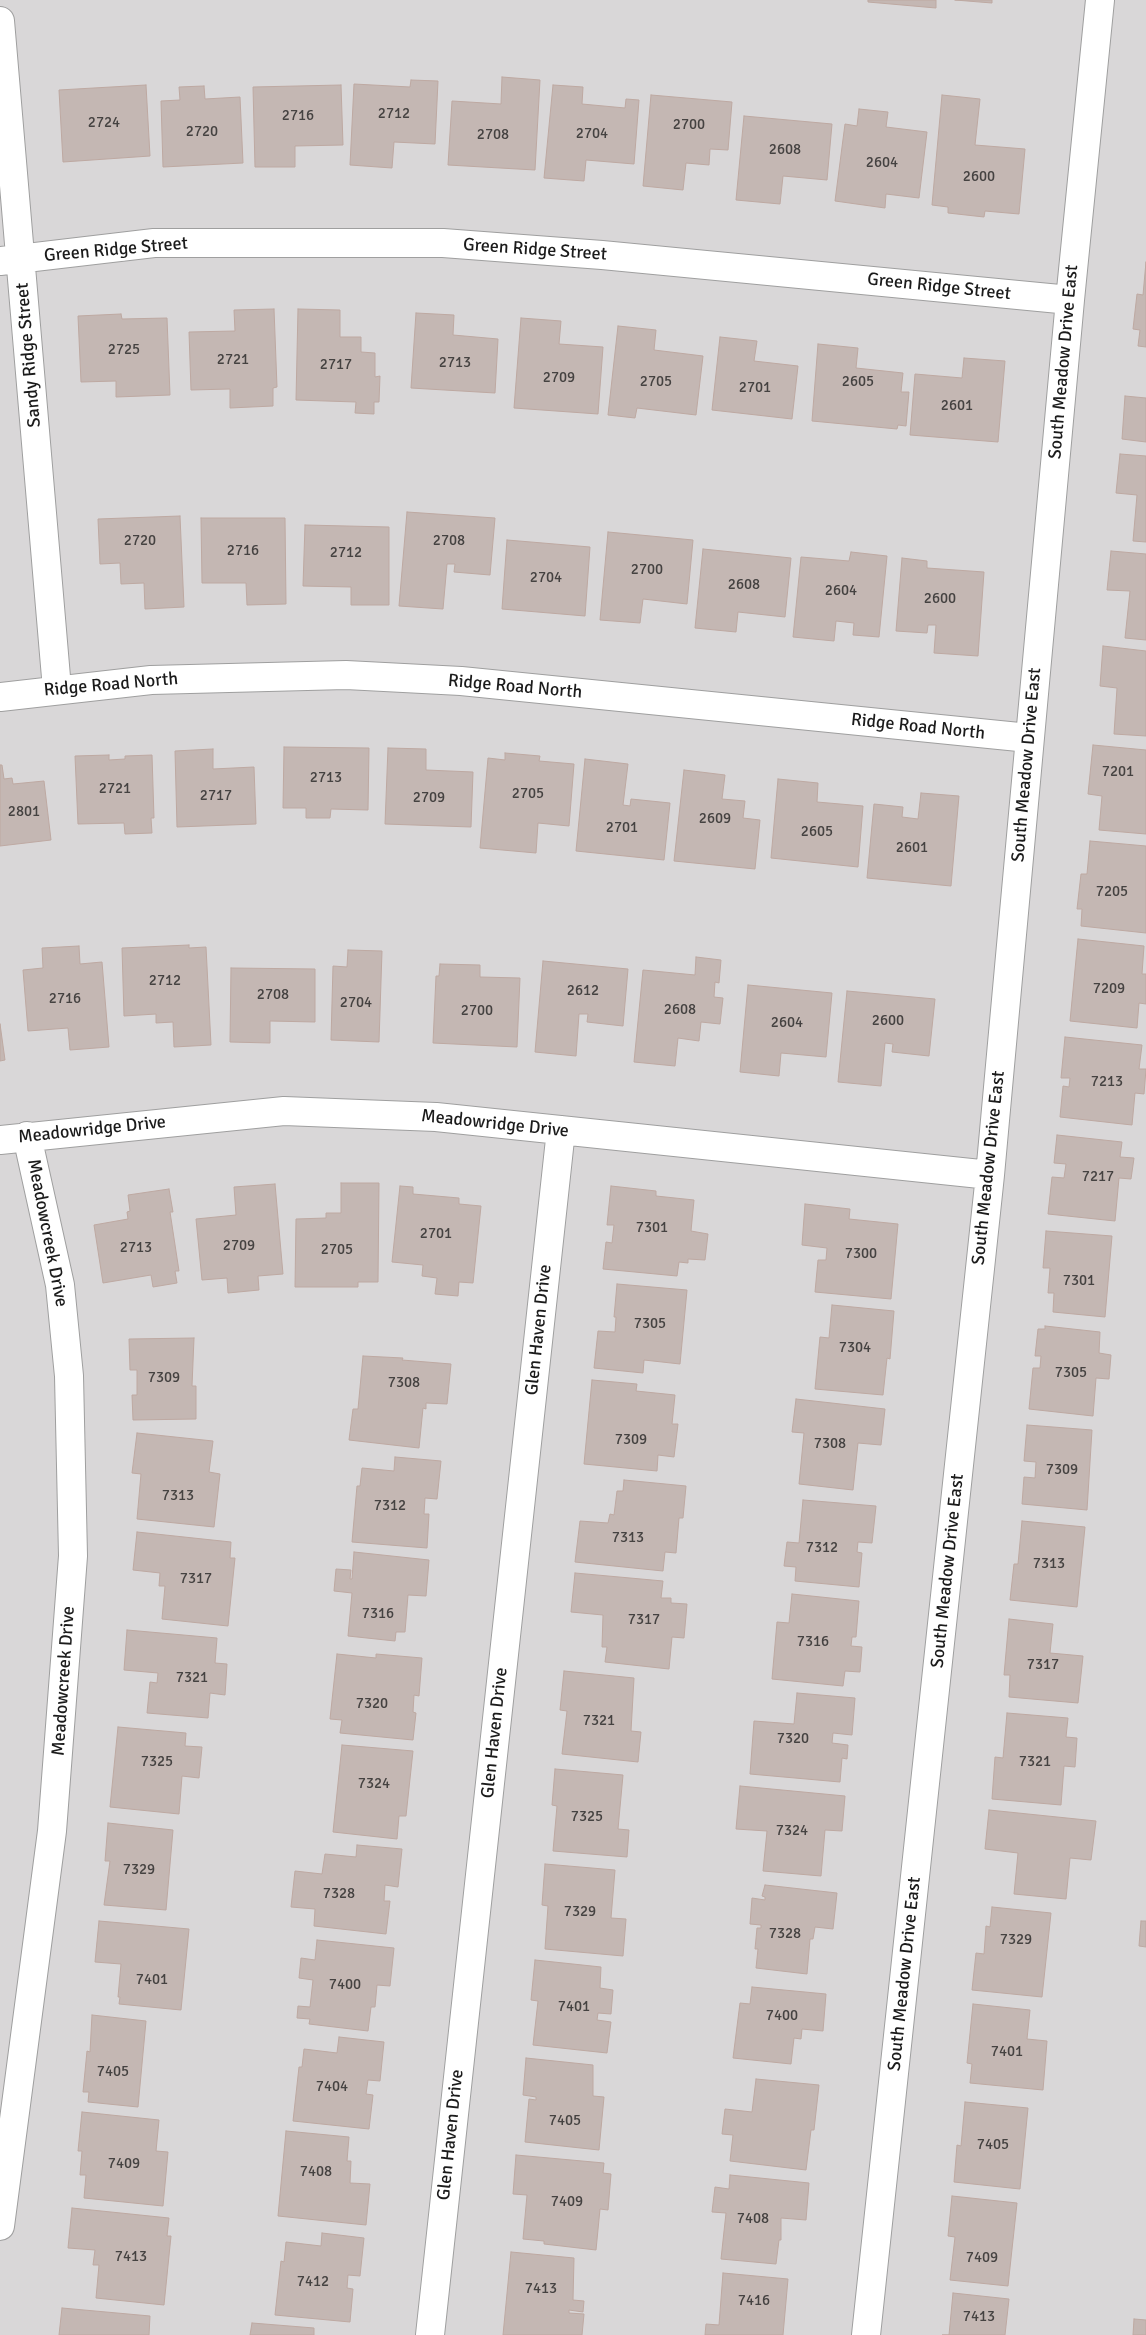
<!DOCTYPE html>
<style>
body{margin:0}
canvas{display:block;background:#ede6e0}
</style>
<canvas width="1146" height="2335"></canvas>
<script>
const c = document.querySelector('canvas').getContext('2d');
c.lineJoin = 'round';
function fillPath(path, color) {
  c.fillStyle = color;
  c.fill(path, 'evenodd');
}
function shape(rows) {
  const path = new Path2D();
  for (const r of rows) {
    path.moveTo(r[0], r[1]);
    for (let i = 2; i < r.length; i += 2) path.lineTo(r[i], r[i + 1]);
  }
  return path;
}
function stroke(path, color, width, dash) {
  c.strokeStyle = color;
  c.lineWidth = width;
  c.lineCap = dash ? 'butt' : 'round';
  c.setLineDash(dash || []);
  c.stroke(path);
}
function drawText(font, color, halo, rows, align = 'center') {
  c.font = font + ' Signika,sans-serif';
  c.lineWidth = 4.5;
  c.setLineDash([]);
  c.textBaseline = 'middle';
  c.strokeStyle = halo;
  c.fillStyle = color;
  for (const [text, x, y, turn = 0] of rows) {
    c.save();
    c.translate(x, y);
    c.rotate((+turn || 0) * Math.PI / 180);
    c.textAlign = isNaN(turn) ? turn : align;
    if (halo) c.strokeText(text, 0, 0);
    c.fillText(text, 0, 0);
    c.restore();
  }
}
fillPath(shape([
 [0,0,1146,0,1146,2335,0,2335]
]), '#d9d7d8');
const building = shape([
 [868,0,936,0,936,8,868,2,868,0],
 [955,0,992,0,992,3,955,0],
 [502,77,540,80,535,170,448,165,452,101,501,104,502,77],
 [411,80,438,81,435,144,394,142,392,168,350,165,354,84,410,87,411,80],
 [146,85,150,156,63,162,59,90,146,85],
 [341,85,343,145,295,146,295,167,255,167,253,87,341,85],
 [553,85,583,87,582,104,625,108,626,99,639,100,634,164,586,160,584,181,544,178,553,85],
 [204,86,205,99,240,97,243,163,163,167,161,101,180,100,179,87,204,86],
 [651,95,732,102,728,150,710,149,709,165,686,163,683,190,643,186,651,95],
 [942,95,980,99,975,145,1025,149,1019,214,985,211,984,217,948,213,948,207,932,205,942,95],
 [859,109,888,112,886,127,927,132,919,198,886,194,885,208,835,201,845,124,857,126,859,109],
 [744,116,832,124,827,180,783,176,780,204,736,200,744,116],
 [1146,262,1146,347,1138,346,1140,330,1133,329,1137,294,1143,295,1146,262],
 [274,309,277,387,273,388,273,406,230,408,230,389,191,390,189,332,235,331,234,310,274,309],
 [298,309,340,310,340,337,361,337,361,352,375,353,375,377,380,376,379,402,374,402,374,414,355,413,356,402,296,400,298,309],
 [416,313,454,315,453,335,498,339,495,393,411,388,416,313],
 [121,314,122,319,167,318,170,395,116,397,116,381,81,382,78,316,121,314],
 [521,318,561,321,559,344,603,347,598,414,514,408,521,318],
 [618,326,656,330,654,350,703,356,696,415,637,408,635,418,608,415,618,326],
 [720,337,757,341,754,361,798,366,792,419,712,410,720,337],
 [818,344,858,348,856,368,903,373,901,392,909,392,906,426,898,425,897,429,812,421,818,344],
 [964,358,1005,361,998,442,910,435,915,374,962,378,964,358],
 [1125,396,1146,398,1146,442,1122,439,1125,396],
 [1120,454,1146,456,1146,542,1133,541,1137,495,1116,493,1120,454],
 [407,512,495,518,490,575,454,572,455,564,447,564,443,609,399,606,407,512],
 [180,516,184,607,145,609,144,583,121,584,120,563,100,564,98,519,180,516],
 [201,518,285,518,286,604,247,605,246,583,202,583,201,518],
 [305,525,389,527,389,605,351,605,351,587,303,586,305,525],
 [608,532,693,540,687,604,643,599,640,623,600,620,608,532],
 [507,540,590,547,585,616,502,609,507,540],
 [703,549,791,558,785,617,738,612,736,632,695,628,703,549],
 [1111,551,1146,554,1146,640,1125,638,1130,591,1107,590,1111,551],
 [851,552,887,556,879,637,853,635,854,623,836,621,834,641,793,637,801,557,849,561,851,552],
 [902,558,927,561,927,568,984,572,978,656,934,653,936,625,928,625,927,633,896,631,902,558],
 [1103,646,1146,651,1146,736,1114,734,1117,688,1100,686,1103,646],
 [1093,745,1146,750,1146,834,1099,830,1102,796,1088,794,1093,745],
 [284,747,369,748,368,810,331,809,330,818,306,818,306,808,283,808,284,747],
 [388,748,426,749,426,770,473,772,471,827,385,824,388,748],
 [213,749,213,769,254,767,256,824,177,827,175,751,213,749],
 [505,753,540,756,539,761,574,764,569,826,538,823,536,853,480,848,488,758,505,760,505,753],
 [109,755,109,760,125,759,125,756,152,755,154,818,151,818,152,833,125,834,124,823,78,824,75,756,109,755],
 [585,759,628,764,623,805,630,806,631,799,670,803,664,860,576,851,585,759],
 [0,765,2,765,4,779,12,778,13,784,44,781,51,840,0,846,0,765],
 [684,770,725,775,722,799,745,801,743,818,760,820,755,869,674,861,684,770],
 [778,779,818,783,817,802,863,806,858,867,771,858,778,779],
 [921,793,959,796,951,886,867,878,874,804,903,807,902,817,918,819,921,793],
 [1090,841,1146,846,1146,933,1081,926,1082,909,1077,909,1081,874,1087,874,1090,841],
 [1078,939,1144,946,1142,974,1146,974,1146,1004,1139,1003,1137,1028,1070,1021,1078,939],
 [189,945,189,948,206,947,211,1045,174,1047,173,1022,156,1023,156,1014,124,1016,122,948,189,945],
 [79,946,80,964,102,962,109,1047,70,1050,68,1028,28,1031,23,970,43,968,42,948,79,946],
 [348,950,382,951,379,1042,331,1040,333,966,347,967,348,950],
 [696,957,721,960,719,983,715,982,714,997,723,998,720,1024,701,1022,699,1041,678,1038,675,1066,634,1062,643,970,695,975,696,957],
 [543,961,628,969,623,1026,587,1022,588,1014,579,1014,576,1056,535,1052,543,961],
 [440,964,480,965,480,977,520,978,517,1047,433,1043,436,976,439,976,440,964],
 [231,968,315,969,315,1022,270,1021,270,1043,230,1042,231,968],
 [748,985,832,993,826,1057,781,1053,779,1076,740,1072,748,985],
 [847,991,935,999,929,1056,892,1052,893,1044,885,1043,881,1086,838,1082,847,991],
 [0,1024,5,1060,0,1061,0,1024],
 [1065,1037,1142,1045,1139,1069,1146,1069,1144,1094,1135,1093,1132,1125,1060,1117,1063,1086,1069,1087,1070,1078,1061,1078,1065,1037],
 [1057,1135,1122,1142,1120,1157,1134,1158,1131,1179,1119,1178,1115,1221,1048,1214,1052,1177,1064,1178,1066,1164,1054,1163,1057,1135],
 [341,1183,379,1183,378,1282,358,1282,358,1287,295,1287,296,1219,326,1218,326,1213,341,1213,341,1183],
 [275,1184,283,1274,258,1276,259,1290,228,1293,227,1278,202,1280,196,1219,236,1215,234,1187,275,1184],
 [400,1186,413,1187,413,1194,459,1198,459,1204,481,1206,473,1283,459,1282,458,1296,435,1294,437,1278,422,1276,423,1265,392,1262,400,1186],
 [611,1186,656,1191,656,1196,694,1200,691,1231,708,1234,705,1260,688,1259,688,1263,679,1262,677,1276,603,1269,606,1242,612,1243,614,1225,607,1225,611,1186],
 [169,1189,173,1212,170,1212,179,1271,175,1271,177,1283,153,1287,151,1275,103,1283,94,1225,128,1219,127,1212,130,1211,128,1195,169,1189],
 [805,1204,850,1209,849,1219,898,1224,891,1299,815,1292,818,1260,826,1260,827,1248,802,1245,805,1204],
 [1046,1231,1112,1236,1105,1317,1053,1312,1054,1293,1048,1293,1050,1268,1043,1268,1046,1231],
 [617,1284,687,1290,680,1364,644,1360,643,1373,594,1368,598,1331,615,1332,616,1317,614,1317,617,1284],
 [832,1305,894,1311,890,1359,887,1358,883,1395,815,1389,820,1337,829,1338,832,1305],
 [1045,1326,1100,1332,1099,1353,1111,1355,1109,1379,1096,1378,1093,1416,1029,1409,1033,1368,1040,1368,1041,1356,1035,1356,1038,1329,1045,1329,1045,1326],
 [194,1338,192,1386,196,1386,196,1419,133,1420,132,1395,137,1395,137,1370,130,1370,129,1339,194,1338],
 [363,1356,403,1358,402,1360,451,1364,447,1404,426,1403,426,1409,423,1408,419,1448,349,1440,353,1409,358,1409,363,1356],
 [592,1380,637,1384,636,1391,675,1395,672,1424,678,1424,674,1457,658,1455,657,1471,584,1464,592,1380],
 [796,1399,885,1409,881,1445,858,1443,853,1490,799,1484,804,1433,792,1432,796,1399],
 [1027,1425,1092,1430,1087,1510,1022,1504,1024,1477,1035,1478,1036,1462,1024,1461,1027,1425],
 [137,1433,213,1441,209,1472,220,1474,214,1527,137,1519,141,1474,132,1473,137,1433],
 [395,1457,441,1461,437,1499,425,1498,424,1514,429,1514,427,1548,352,1542,357,1486,360,1486,362,1468,394,1471,395,1457],
 [624,1480,686,1486,683,1518,679,1518,676,1553,665,1552,663,1571,575,1562,580,1521,608,1523,610,1514,614,1515,617,1491,623,1491,624,1480],
 [803,1500,876,1506,872,1543,858,1542,857,1552,862,1553,859,1587,795,1581,796,1567,784,1566,787,1542,799,1543,803,1500],
 [1022,1521,1085,1527,1077,1607,1010,1600,1014,1564,1018,1564,1022,1521],
 [137,1532,231,1542,230,1558,235,1558,228,1626,162,1619,165,1586,159,1586,160,1573,133,1570,137,1532],
 [354,1552,429,1560,426,1596,408,1595,405,1632,396,1632,395,1641,348,1636,352,1593,334,1591,336,1569,351,1570,350,1579,352,1579,354,1552],
 [575,1573,663,1581,661,1598,671,1598,671,1603,687,1604,684,1638,672,1637,669,1669,605,1662,607,1647,602,1647,603,1615,571,1612,575,1573],
 [792,1594,859,1601,856,1637,852,1637,851,1646,862,1647,860,1672,845,1671,843,1686,772,1679,777,1622,789,1623,792,1594],
 [1009,1619,1053,1624,1050,1653,1083,1656,1078,1703,1009,1697,1010,1675,1004,1675,1009,1619],
 [127,1630,217,1638,215,1663,227,1664,225,1695,210,1693,208,1718,147,1713,150,1682,157,1683,158,1673,124,1670,127,1630],
 [337,1654,376,1658,376,1654,422,1658,419,1696,414,1695,413,1712,416,1713,413,1740,340,1733,342,1720,330,1719,337,1654],
 [564,1671,634,1678,631,1731,641,1732,638,1762,562,1754,567,1711,560,1710,564,1671],
 [797,1693,855,1698,852,1735,833,1733,832,1743,848,1745,847,1759,842,1758,840,1782,750,1774,754,1721,794,1724,797,1693],
 [1007,1713,1068,1718,1066,1737,1077,1738,1075,1767,1064,1766,1061,1805,992,1799,995,1757,1003,1758,1007,1713],
 [118,1727,186,1733,185,1746,202,1747,199,1778,182,1776,179,1814,110,1807,118,1727],
 [342,1745,413,1751,406,1816,399,1816,397,1839,333,1832,342,1745],
 [555,1769,623,1775,618,1829,629,1830,627,1857,553,1851,557,1806,552,1805,555,1769],
 [740,1786,845,1796,842,1831,825,1830,821,1876,763,1871,767,1831,736,1829,740,1786],
 [989,1810,1096,1821,1091,1860,1070,1858,1066,1899,1014,1894,1018,1853,985,1849,989,1810],
 [108,1823,173,1830,166,1910,104,1905,110,1861,105,1861,108,1823],
 [357,1845,402,1849,398,1887,385,1885,384,1901,390,1901,386,1934,314,1926,315,1909,291,1907,295,1871,322,1874,325,1854,356,1857,357,1845],
 [545,1864,615,1870,611,1918,626,1919,623,1956,545,1949,548,1906,542,1905,545,1864],
 [765,1885,837,1893,833,1929,815,1927,813,1939,810,1939,807,1974,756,1968,758,1949,755,1949,757,1928,761,1928,761,1925,750,1924,752,1898,765,1900,765,1897,762,1896,765,1885],
 [992,1907,1051,1913,1042,1997,972,1990,976,1953,984,1954,986,1926,990,1927,992,1907],
 [99,1921,189,1929,181,2010,119,2004,120,1997,118,1997,121,1964,95,1962,99,1921],
 [1141,1921,1146,1921,1146,1947,1139,1946,1141,1921],
 [317,1940,394,1948,390,1986,377,1985,375,2007,371,2007,368,2031,309,2024,310,2019,297,2018,298,2006,310,2007,313,1980,299,1978,301,1958,315,1960,317,1940],
 [535,1960,601,1967,600,1988,613,1990,611,2014,598,2013,597,2020,611,2022,607,2053,533,2045,538,2001,531,2000,535,1960],
 [752,1987,826,1994,823,2031,802,2029,801,2039,794,2038,791,2064,733,2058,740,2003,750,2004,752,1987],
 [973,2004,1030,2010,1027,2039,1047,2041,1043,2090,970,2083,972,2064,967,2063,973,2004],
 [92,2015,146,2021,138,2107,88,2102,89,2092,83,2092,87,2051,90,2052,92,2015],
 [339,2037,384,2042,380,2081,368,2080,366,2094,373,2095,369,2129,293,2121,299,2067,302,2067,304,2049,337,2053,339,2037],
 [526,2058,593,2065,593,2096,604,2097,599,2150,525,2142,529,2099,536,2100,536,2097,523,2095,526,2058],
 [756,2079,819,2085,814,2130,811,2130,806,2170,730,2161,733,2135,722,2134,725,2109,752,2112,756,2079],
 [965,2102,1028,2108,1020,2189,954,2182,957,2145,961,2146,965,2102],
 [82,2112,159,2120,156,2151,168,2152,163,2206,84,2198,86,2175,80,2175,82,2151,78,2151,82,2112],
 [286,2131,349,2137,347,2161,351,2161,350,2183,370,2184,366,2225,278,2216,286,2131],
 [516,2155,604,2163,603,2173,611,2174,608,2210,600,2209,596,2250,544,2244,544,2241,523,2239,527,2195,513,2194,516,2155],
 [730,2175,809,2183,806,2220,781,2218,781,2240,779,2240,776,2264,721,2259,726,2213,712,2212,715,2187,729,2189,730,2175],
 [952,2196,1017,2203,1008,2286,950,2280,955,2237,948,2236,952,2196],
 [72,2208,169,2218,167,2236,171,2236,164,2305,96,2298,99,2265,93,2265,95,2250,68,2248,72,2208],
 [322,2233,364,2238,360,2276,348,2275,347,2288,353,2289,350,2322,275,2315,281,2261,284,2262,286,2242,321,2246,322,2233],
 [511,2252,574,2258,573,2300,584,2301,583,2312,569,2310,569,2313,584,2314,582,2335,503,2335,511,2252],
 [723,2273,788,2279,783,2335,705,2335,706,2324,719,2325,723,2273],
 [953,2293,1009,2299,1005,2335,942,2335,949,2335,953,2293],
 [62,2308,150,2316,149,2335,59,2335,62,2308],
 [1134,2319,1146,2320,1146,2335,1133,2335,1134,2319],
 [252,2323,314,2328,314,2335,250,2335,252,2323]
]);
fillPath(building, '#c4b7b3');
stroke(building, '#bea9a2', 1);
const minor = shape([
 [0,21,57,689],
 [0,261,154,243,443,243,602,255,1070,300],
 [0,697,151,680,346,675,461,681,1029,738],
 [0,1140,284,1111,436,1117,990,1175],
 [0,2226,52,1831,73,1556,69,1376,60,1285,27,1136],
 [430,2335,561,1130],
 [866,2335,990,1175,1070,300,1100,0]
]);
stroke(minor, '#9f9f9f', 30);
stroke(minor, '#fff', 28);
drawText('15px', '#454241', null, [
 ["2712",394,114],
 ["2716",298,116],
 ["2724",104,123],
 ["2700",689,125],
 ["2720",202,132],
 ["2704",592,134],
 ["2708",493,135],
 ["2608",785,150],
 ["2604",882,163],
 ["2600",979,177],
 ["2725",124,350],
 ["2721",233,360],
 ["2713",455,363],
 ["2717",336,365],
 ["2709",559,378],
 ["2705",656,382],
 ["2605",858,382],
 ["2701",755,388],
 ["2601",957,406],
 ["2720",140,541],
 ["2708",449,541],
 ["2716",243,551],
 ["2712",346,553],
 ["2700",647,570],
 ["2704",546,578],
 ["2608",744,585],
 ["2604",841,591],
 ["2600",940,599],
 ["7201",1118,772],
 ["2713",326,778],
 ["2721",115,789],
 ["2705",528,794],
 ["2717",216,796],
 ["2709",429,798],
 ["2801",24,812],
 ["2609",715,819],
 ["2701",622,828],
 ["2605",817,832],
 ["2601",912,848],
 ["7205",1112,892],
 ["2712",165,981],
 ["7209",1109,989],
 ["2612",583,991],
 ["2708",273,995],
 ["2716",65,999],
 ["2704",356,1003],
 ["2608",680,1010],
 ["2700",477,1011],
 ["2600",888,1021],
 ["2604",787,1023],
 ["7213",1107,1082],
 ["7217",1098,1177],
 ["7301",652,1228],
 ["2701",436,1234],
 ["2709",239,1246],
 ["2713",136,1248],
 ["2705",337,1250],
 ["7300",861,1254],
 ["7301",1079,1281],
 ["7305",650,1324],
 ["7304",855,1348],
 ["7305",1071,1373],
 ["7309",164,1378],
 ["7308",404,1383],
 ["7309",631,1440],
 ["7308",830,1444],
 ["7309",1062,1470],
 ["7313",178,1496],
 ["7312",390,1506],
 ["7313",628,1538],
 ["7312",822,1548],
 ["7313",1049,1564],
 ["7317",196,1579],
 ["7316",378,1614],
 ["7317",644,1620],
 ["7316",813,1642],
 ["7317",1043,1665],
 ["7321",192,1678],
 ["7320",372,1704],
 ["7321",599,1721],
 ["7320",793,1739],
 ["7325",157,1762],
 ["7321",1035,1762],
 ["7324",374,1784],
 ["7325",587,1817],
 ["7324",792,1831],
 ["7329",139,1870],
 ["7328",339,1894],
 ["7329",580,1912],
 ["7328",785,1934],
 ["7329",1016,1940],
 ["7401",152,1980],
 ["7400",345,1985],
 ["7401",574,2007],
 ["7400",782,2016],
 ["7401",1007,2052],
 ["7405",113,2072],
 ["7404",332,2087],
 ["7405",565,2121],
 ["7405",993,2145],
 ["7409",124,2164],
 ["7408",316,2172],
 ["7409",567,2202],
 ["7408",753,2219],
 ["7413",131,2257],
 ["7409",982,2258],
 ["7412",313,2282],
 ["7413",541,2289],
 ["7416",754,2301],
 ["7413",979,2317]
]);
drawText('18px', '#1b1b1b', '#fff', [
 ["Green Ridge Street",116,250,-5],
 ["Green Ridge Street",535,250,4],
 ["Green Ridge Street",939,287,6],
 ["Sandy Ridge Street",29,355,-95],
 ["South Meadow Drive East",1064,362,-85],
 ["Ridge Road North",111,685,-5],
 ["Ridge Road North",515,687,5],
 ["Ridge Road North",918,727,6],
 ["South Meadow Drive East",1027,765,-85],
 ["Meadowridge Drive",495,1124,6],
 ["Meadowridge Drive",92,1130,-6],
 ["South Meadow Drive East",989,1168,-84],
 ["Meadowcreek Drive",47,1233,79],
 ["Glen Haven Drive",539,1330,-84],
 ["South Meadow Drive East",948,1571,-84],
 ["Meadowcreek Drive",64,1681,-86],
 ["Glen Haven Drive",495,1733,-84],
 ["South Meadow Drive East",905,1974,-84],
 ["Glen Haven Drive",451,2135,-84]
]);
</script>
